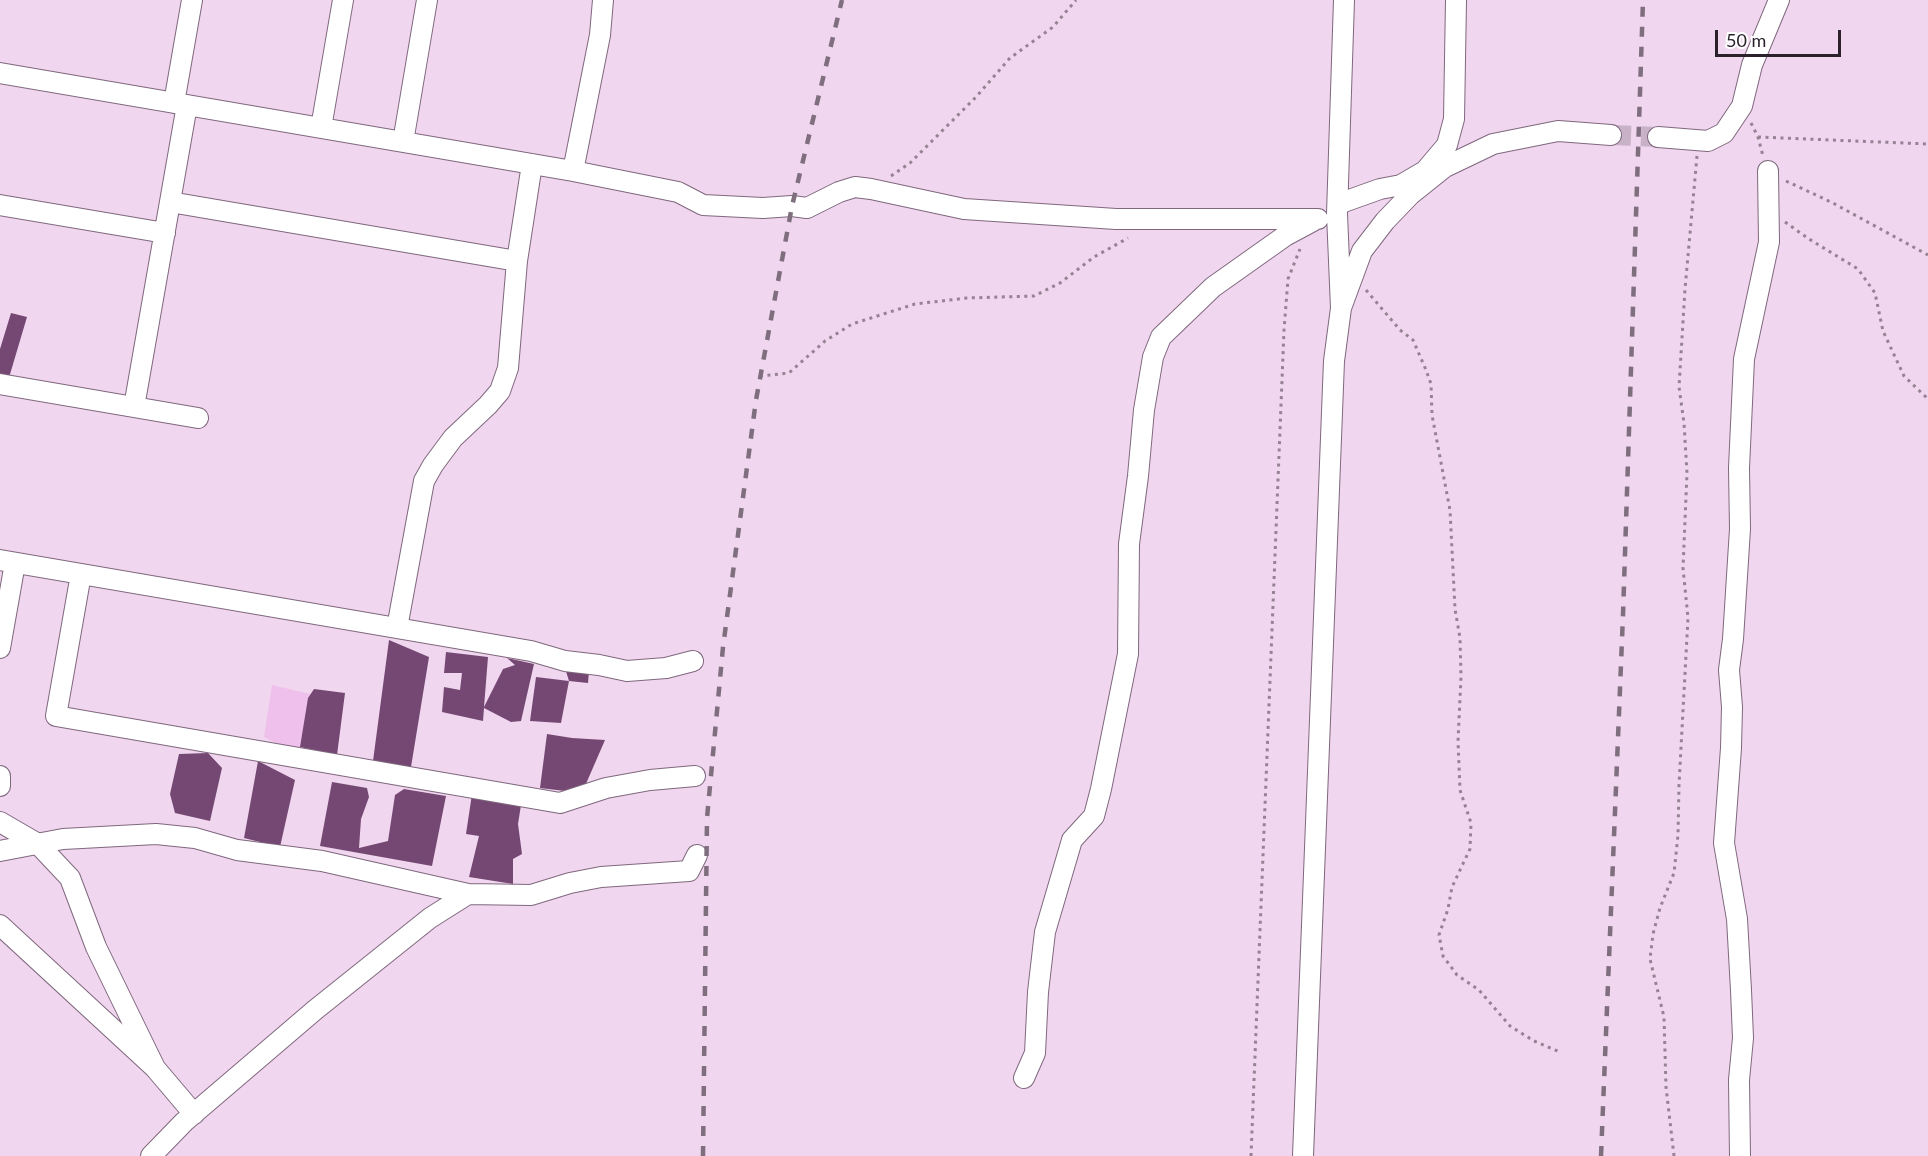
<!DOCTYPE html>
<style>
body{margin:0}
#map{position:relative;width:1928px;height:1156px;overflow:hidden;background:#f0d6ee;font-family:Lato,sans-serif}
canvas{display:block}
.scale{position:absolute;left:1715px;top:30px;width:126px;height:27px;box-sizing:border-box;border:3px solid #2a212a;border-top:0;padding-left:8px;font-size:18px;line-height:21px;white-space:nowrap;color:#2a212a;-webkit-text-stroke:4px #fff;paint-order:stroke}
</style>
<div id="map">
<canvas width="1928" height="1156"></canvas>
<div class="scale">50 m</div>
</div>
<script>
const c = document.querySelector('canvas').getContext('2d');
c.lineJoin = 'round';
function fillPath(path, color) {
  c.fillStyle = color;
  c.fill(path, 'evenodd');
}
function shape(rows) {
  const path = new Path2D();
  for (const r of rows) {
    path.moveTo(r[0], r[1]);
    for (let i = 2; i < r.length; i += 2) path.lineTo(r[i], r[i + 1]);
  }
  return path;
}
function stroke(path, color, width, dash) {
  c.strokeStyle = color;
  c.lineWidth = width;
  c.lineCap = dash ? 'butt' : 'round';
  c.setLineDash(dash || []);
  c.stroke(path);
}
fillPath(shape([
 [272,685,310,694,300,747,285,748,264,737]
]), '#efc0ec');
fillPath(shape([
 [11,313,27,317,8,381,0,379,0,349],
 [389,640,429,657,411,767,373,761],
 [446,652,488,657,484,707,503,669,515,665,507,658,534,664,521,721,511,722,484,708,483,721,442,712,444,687,460,690,462,673,444,673],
 [565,668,589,671,588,683,569,681,561,723,530,721,536,677,569,681],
 [314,689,345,693,337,755,300,747,308,698],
 [547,734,572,738,605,740,582,793,540,788],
 [208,753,222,768,210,821,175,813,170,794,179,754],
 [258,761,295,780,280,847,244,838],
 [332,782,367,788,369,797,361,819,359,848,388,841,395,795,404,789,446,796,432,866,320,846],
 [472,794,521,805,518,824,522,854,513,859,513,884,469,877,479,836,466,834]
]), '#754874');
stroke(shape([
 [1611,135,1658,137]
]), '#c8b2c7', 20, [20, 10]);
const minor = shape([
 [1344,0,1337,214,1341,308,1362,251,1385,221,1410,195,1445,167,1493,144,1558,131,1611,135],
 [0,73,573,171,678,192,703,205,763,208,792,206,807,208,839,192,855,187,871,189,964,209,1116,219,1318,219],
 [174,103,192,0],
 [321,128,343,0],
 [1658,137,1708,141,1724,133,1742,106,1752,65,1779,0],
 [403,142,427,0],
 [573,171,600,35,603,0],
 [170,202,517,261],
 [1338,204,1380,189,1401,185,1425,171,1447,145,1454,119,1456,0],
 [0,205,165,233],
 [0,384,198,418],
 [134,407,187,105],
 [0,560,531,651,565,661,599,665,627,671,666,668,693,661],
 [81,574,56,716,560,803,606,788,650,780,695,776],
 [397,628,424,481,433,465,453,438,488,405,500,391,508,368,517,261,532,164],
 [0,648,15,563],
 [0,776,0,786],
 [0,822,38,844,70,878,96,947,155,1068],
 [0,851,63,839,156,834,195,838,237,850,322,861,468,894,531,895,570,883,601,877,689,871,697,855],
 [0,925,155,1068,194,1114],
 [1024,1078,1035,1053,1038,992,1045,932,1072,840,1094,816,1101,789,1128,654,1129,544,1138,476,1144,410,1153,357,1161,337,1213,287,1285,236,1313,221],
 [151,1156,184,1122,315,1010,430,918,468,894],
 [1303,1156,1334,361,1341,308],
 [1740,1156,1739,1080,1743,1038,1741,990,1737,919,1724,843,1731,748,1732,707,1729,670,1733,639,1740,529,1739,468,1744,359,1769,242,1768,171]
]);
stroke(minor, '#7f687e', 22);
stroke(shape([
 [1751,123,1758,137,1763,156],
 [1758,137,1928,144],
 [891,176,910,163,976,97,1010,58,1053,27,1076,0],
 [1786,181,1831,202,1928,255],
 [1785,222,1809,239,1858,269,1875,293,1883,331,1904,376,1928,399],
 [1366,290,1400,330,1413,340,1426,370,1431,384,1432,415,1450,510,1455,609,1460,638,1461,677,1458,741,1460,790,1471,823,1470,849,1452,887,1448,909,1439,935,1443,956,1457,975,1479,990,1510,1026,1534,1041,1560,1052],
 [760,376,789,373,825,341,852,324,915,304,967,298,1034,296,1060,283,1094,257,1128,238],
 [1251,1156,1284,330,1288,279,1300,249],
 [1674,1156,1666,1087,1664,1017,1650,959,1653,934,1660,908,1674,873,1678,835,1679,785,1688,618,1683,568,1687,473,1684,423,1679,387,1685,289,1697,156]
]), '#958394', 3, [3, 4.5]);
stroke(minor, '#fff', 20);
stroke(shape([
 [703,1156,707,818,723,647,756,400,792,206,842,0],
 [1601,1156,1623,615,1643,0]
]), '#7f6f7e', 4.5, [10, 10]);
</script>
